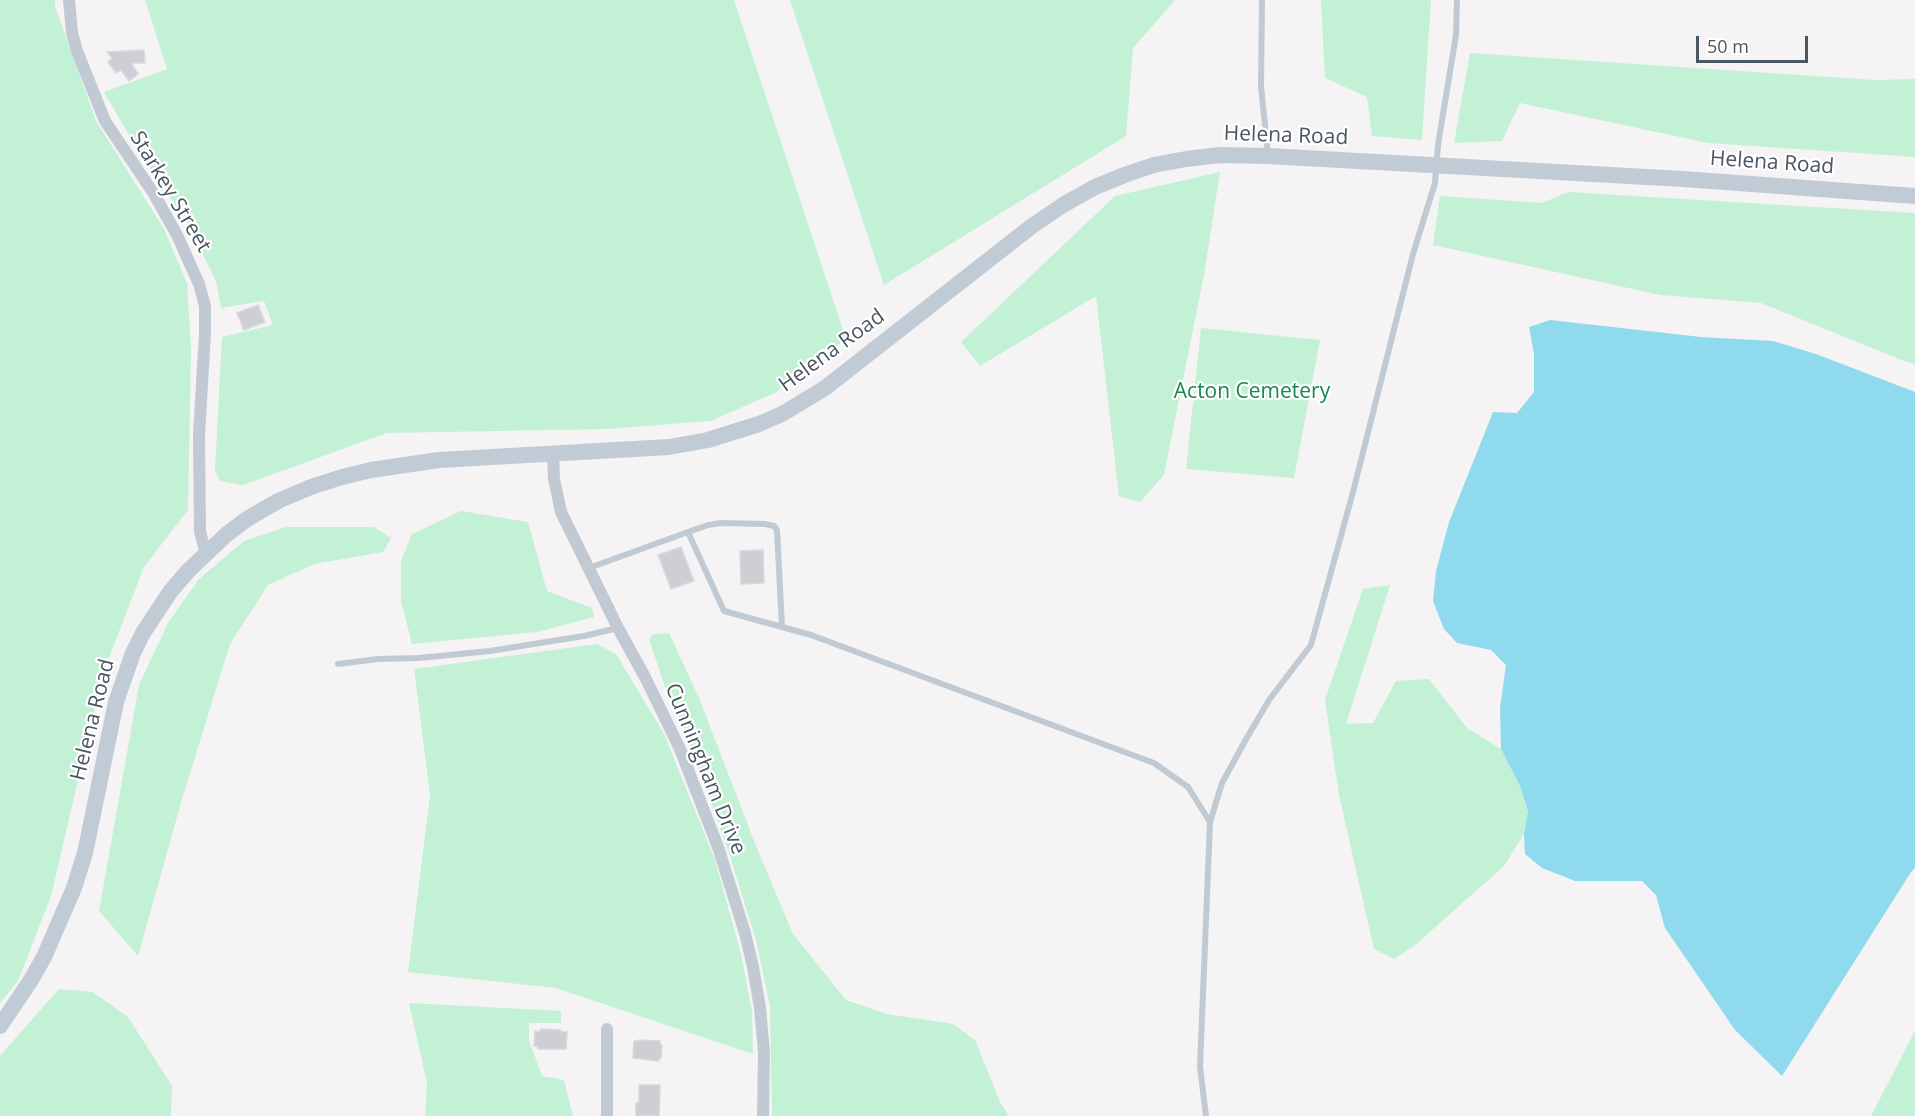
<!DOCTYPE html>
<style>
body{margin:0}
#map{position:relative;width:1915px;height:1116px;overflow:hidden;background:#f5f3f3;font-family:"Open Sans",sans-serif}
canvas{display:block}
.scale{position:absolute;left:1696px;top:36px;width:112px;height:27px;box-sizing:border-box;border:3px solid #4a5661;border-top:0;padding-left:8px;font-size:18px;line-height:21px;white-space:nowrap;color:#4a5661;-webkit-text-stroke:4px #fff;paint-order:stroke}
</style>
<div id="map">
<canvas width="1915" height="1116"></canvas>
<div class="scale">50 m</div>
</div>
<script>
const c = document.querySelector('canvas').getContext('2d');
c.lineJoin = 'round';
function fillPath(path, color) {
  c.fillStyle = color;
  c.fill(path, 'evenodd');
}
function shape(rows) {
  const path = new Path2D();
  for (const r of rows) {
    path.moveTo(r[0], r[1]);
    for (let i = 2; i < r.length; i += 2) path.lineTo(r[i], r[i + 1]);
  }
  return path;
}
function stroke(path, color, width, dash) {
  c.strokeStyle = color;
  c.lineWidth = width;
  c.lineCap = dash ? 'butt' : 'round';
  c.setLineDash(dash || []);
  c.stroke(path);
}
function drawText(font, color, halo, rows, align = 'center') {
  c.font = font + ' "Open Sans",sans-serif';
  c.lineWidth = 4.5;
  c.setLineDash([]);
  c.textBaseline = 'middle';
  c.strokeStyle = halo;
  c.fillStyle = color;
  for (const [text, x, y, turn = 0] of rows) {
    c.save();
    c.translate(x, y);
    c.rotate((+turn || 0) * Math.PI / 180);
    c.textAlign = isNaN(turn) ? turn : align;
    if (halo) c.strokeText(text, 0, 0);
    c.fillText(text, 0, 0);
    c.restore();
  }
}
fillPath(shape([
 [0,0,55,0,55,6,96,121,164,229,187,283,191,348,188,510,144,567,103,673,51,896,18,981,0,1003],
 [145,0,734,0,846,339,775,393,710,421,606,429,387,433,243,485,220,481,215,470,222,337,273,325,264,301,221,308,216,281,188,224,133,142,104,92,167,69],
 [790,0,1175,0,1133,48,1126,136,884,285],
 [1321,0,1431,0,1422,140,1372,136,1367,97,1325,78],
 [1470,53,1875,80,1915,79,1915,157,1708,143,1520,103,1502,141,1454,143],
 [1220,172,1204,275,1164,475,1140,502,1119,496,1096,296,980,366,961,342,1115,196],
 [1568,192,1915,213,1915,364,1904,361,1761,303,1660,295,1433,245,1440,196,1542,203],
 [1201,328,1320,340,1294,478,1186,469],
 [461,511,528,522,547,591,592,608,594,617,537,632,412,644,401,601,401,561,412,534],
 [286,527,374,527,391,538,383,552,314,564,268,585,230,644,182,799,138,956,99,911,139,685,168,623,199,579,244,541],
 [1390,585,1346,724,1373,723,1396,681,1429,679,1467,728,1501,749,1520,786,1528,811,1524,834,1504,866,1414,946,1394,959,1374,949,1339,795,1325,700,1363,589],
 [669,633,699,698,756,846,793,934,846,1000,887,1014,953,1024,975,1040,1001,1104,1009,1116,772,1116,770,1006,756,940,729,853,685,730,667,693,649,639,653,634],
 [597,644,616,654,664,734,715,860,741,954,752,1011,753,1054,556,988,408,972,430,795,414,669],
 [59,989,93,992,128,1017,172,1086,171,1116,0,1116,0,1056],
 [409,1003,561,1011,561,1023,529,1023,529,1040,542,1076,564,1080,573,1116,425,1116,427,1083],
 [1915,1031,1915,1116,1871,1116]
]), '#c3f1d5');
fillPath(shape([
 [1550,320,1701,337,1773,341,1816,354,1915,392,1915,868,1911,872,1782,1076,1735,1030,1665,928,1656,895,1642,881,1575,881,1542,868,1525,854,1524,834,1528,811,1520,786,1501,749,1500,708,1506,665,1491,650,1457,643,1444,629,1433,601,1436,571,1449,522,1493,412,1517,413,1534,392,1534,354,1529,327]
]), '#90daee');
const building = shape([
 [144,50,145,63,131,63,138,74,129,81,121,70,116,73,108,62,112,58,107,52,144,50],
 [258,305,265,322,244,330,237,313,258,305],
 [681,547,694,581,671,589,658,555,681,547],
 [763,550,764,583,741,584,740,551,763,550],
 [540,1029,561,1030,561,1032,567,1032,566,1049,538,1049,538,1047,534,1046,535,1031,540,1032,540,1029],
 [639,1040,660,1041,660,1045,662,1045,661,1058,659,1058,659,1061,633,1058,634,1041,639,1041,639,1040],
 [639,1085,660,1085,659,1116,636,1116,636,1103,639,1103,639,1085]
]);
fillPath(building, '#cdcfd5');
stroke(building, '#d7d9de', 1.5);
stroke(shape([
 [1262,0,1261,86,1268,155],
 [688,532,708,525,721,523,765,524,774,526,777,530,782,627],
 [589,568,688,532,724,611,811,635,1154,763,1188,787,1210,822],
 [338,664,378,659,419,658,490,651,584,636,618,628],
 [1206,1116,1200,1067,1210,822,1222,783,1245,741,1269,700,1311,645,1353,492,1413,254,1435,183,1438,145,1456,35,1457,0]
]), '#c1cad2', 6);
stroke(shape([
 [69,0,72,33,77,51,105,121,154,194,177,235,199,284,205,306,205,334,199,434,200,532,206,554],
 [553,454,554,479,561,512,618,628,645,677,680,749,718,847,745,933,753,967,760,1008,764,1053,763,1116],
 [607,1116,607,1029]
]), '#c1cad2', 12);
stroke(shape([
 [0,1026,31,980,44,957,74,888,85,853,116,702,133,653,143,633,170,592,188,571,227,534,247,519,278,501,311,487,342,477,371,470,439,460,669,447,708,440,759,424,782,414,825,388,1032,226,1063,205,1095,187,1127,174,1154,165,1186,159,1220,155,1268,156,1683,179,1915,196]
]), '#c1cbd6', 16);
drawText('21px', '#4a5661', '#fff', [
 ["Helena Road",1286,136,2],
 ["Helena Road",1772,163,4],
 ["Starkey Street",170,192,59],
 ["Helena Road",832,351,-36],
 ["Helena Road",93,720,-76],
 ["Cunningham Drive",705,769,68]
]);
drawText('21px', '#17864f', '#fff', [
 ["Acton Cemetery",1252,392]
]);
</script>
